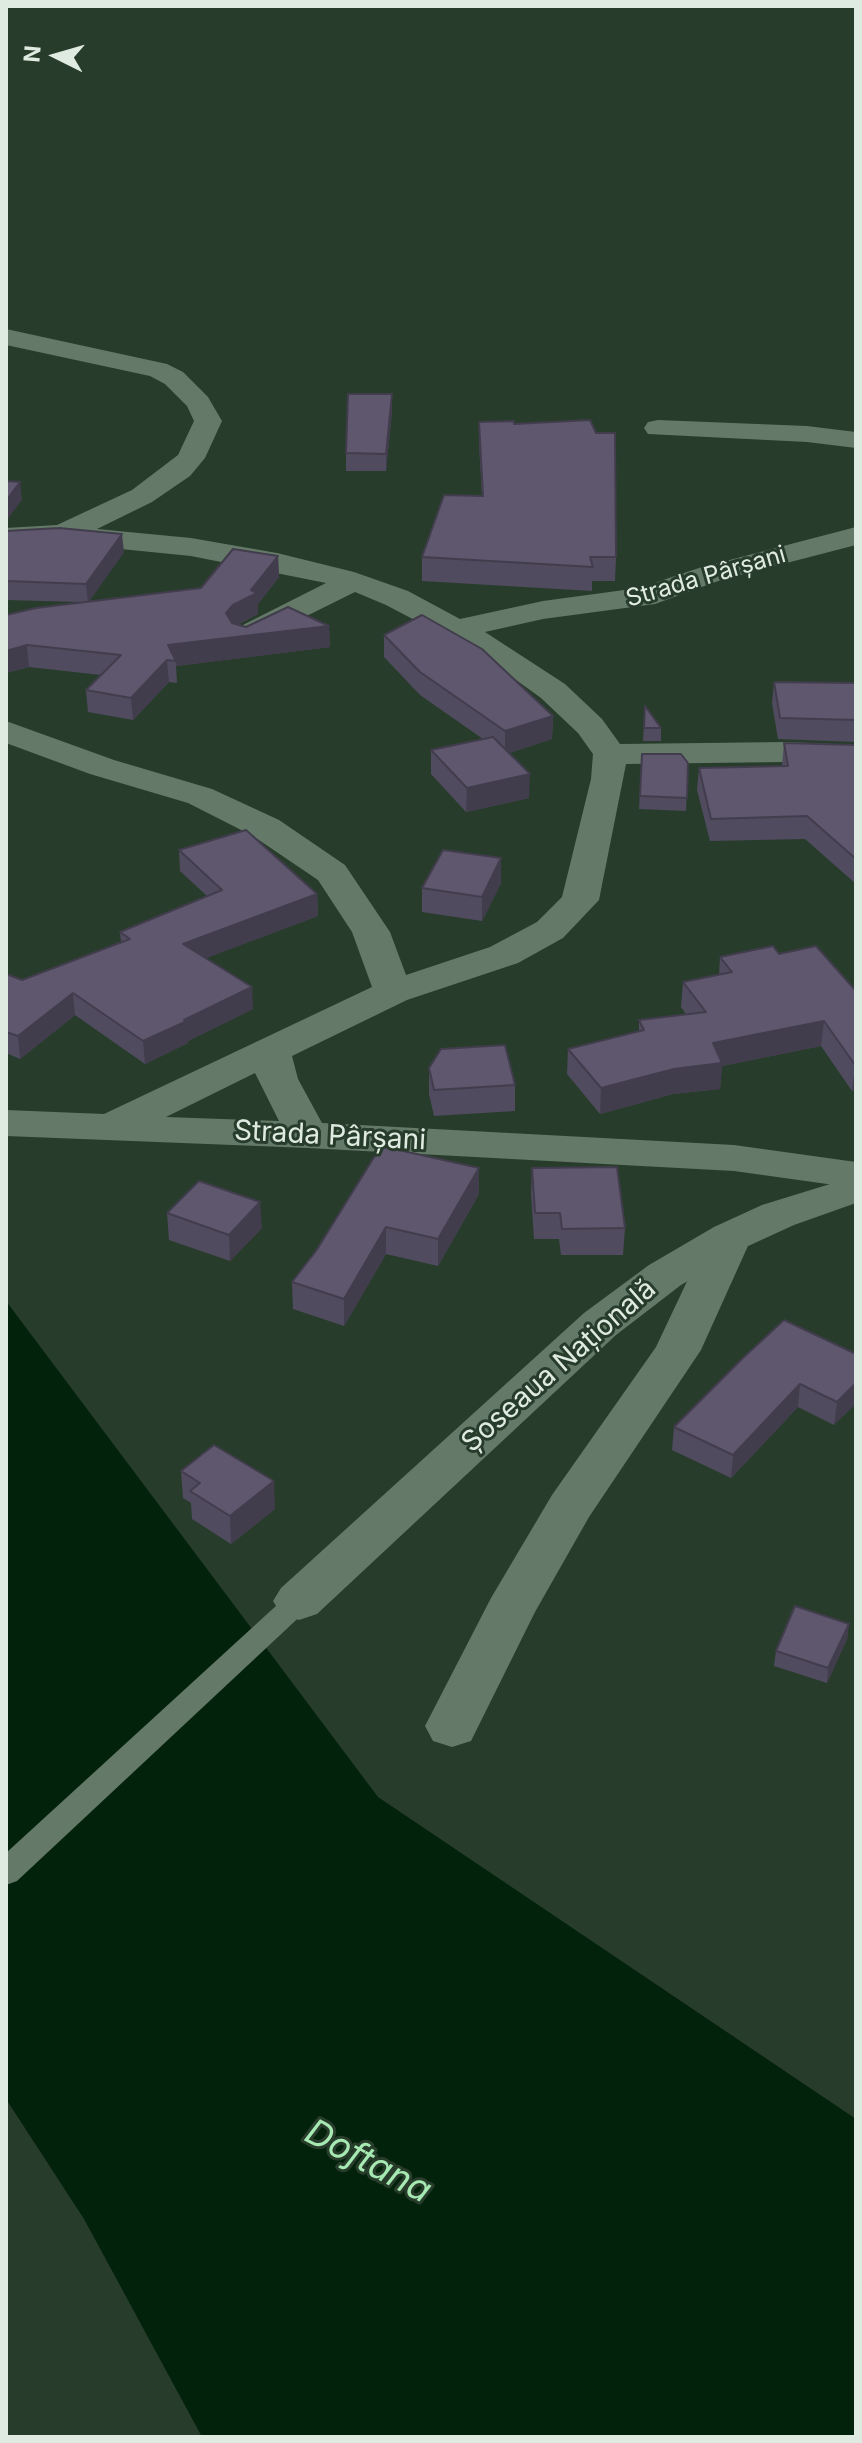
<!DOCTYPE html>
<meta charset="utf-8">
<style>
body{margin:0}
#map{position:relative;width:862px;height:2443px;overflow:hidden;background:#283c2c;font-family:Inter,sans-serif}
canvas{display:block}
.frame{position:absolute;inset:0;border:8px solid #dfebe0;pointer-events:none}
.north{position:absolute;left:16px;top:16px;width:80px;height:80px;-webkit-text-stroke:6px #283c2c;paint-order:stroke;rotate:275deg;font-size:22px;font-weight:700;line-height:32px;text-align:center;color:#dfebe0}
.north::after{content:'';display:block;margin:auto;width:28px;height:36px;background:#dfebe0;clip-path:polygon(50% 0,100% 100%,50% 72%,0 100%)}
</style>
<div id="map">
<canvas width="862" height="2443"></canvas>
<div class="frame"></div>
<div class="north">N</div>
</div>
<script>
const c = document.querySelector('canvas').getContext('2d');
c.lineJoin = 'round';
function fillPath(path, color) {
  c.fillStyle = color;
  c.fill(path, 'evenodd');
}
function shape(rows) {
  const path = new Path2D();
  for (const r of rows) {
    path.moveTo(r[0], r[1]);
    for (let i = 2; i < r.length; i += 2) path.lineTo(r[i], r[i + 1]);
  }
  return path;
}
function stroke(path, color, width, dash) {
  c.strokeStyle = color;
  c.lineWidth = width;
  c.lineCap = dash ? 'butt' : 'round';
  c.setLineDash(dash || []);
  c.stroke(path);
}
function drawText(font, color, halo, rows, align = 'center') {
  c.font = font + ' Inter,sans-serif';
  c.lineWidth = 6;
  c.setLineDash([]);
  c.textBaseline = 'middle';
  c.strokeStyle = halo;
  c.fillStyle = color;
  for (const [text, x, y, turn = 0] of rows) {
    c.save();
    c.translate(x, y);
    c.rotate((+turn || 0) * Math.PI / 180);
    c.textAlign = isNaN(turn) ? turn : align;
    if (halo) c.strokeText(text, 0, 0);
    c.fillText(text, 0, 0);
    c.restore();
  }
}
fillPath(shape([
 [6,1301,378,1797,856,2119,856,2437,202,2437,84,2219,6,2099]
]), '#03220c');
fillPath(shape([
 [299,1591,309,1594,313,1601,309,1608,17,1881,6,1885,6,1853,289,1594,299,1591]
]), '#647967');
fillPath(shape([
 [6,329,167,364,183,372,208,397,222,421,205,458,190,476,152,502,97,529,191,538,277,553,354,572,408,591,460,619,543,601,639,588,699,568,856,527,856,545,721,580,655,604,543,619,485,632,565,684,602,719,620,744,786,742,856,745,856,765,786,762,626,764,599,900,563,938,518,963,407,1000,292,1056,298,1079,322,1123,734,1145,856,1162,856,1188,734,1171,308,1148,6,1136,6,1110,104,1114,372,987,352,932,318,880,253,836,188,803,90,774,6,743,6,721,114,760,212,789,279,820,345,865,390,932,406,975,490,947,537,922,562,897,591,779,593,754,578,733,541,698,483,656,386,605,355,592,246,646,235,643,230,636,235,629,326,583,191,556,61,543,6,546,6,528,57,525,132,490,178,455,194,421,187,406,165,384,150,376,6,345,6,329],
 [255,1073,279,1121,166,1117,255,1073],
 [658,420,807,426,856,432,856,448,807,442,648,434,644,428,648,422,658,420],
 [730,1223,746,1227,752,1237,701,1350,589,1517,535,1612,471,1741,452,1747,433,1741,425,1726,491,1598,552,1495,656,1347,708,1237,714,1227,730,1223]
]), '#647967');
fillPath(shape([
 [856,1176,856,1203,794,1225,746,1247,681,1285,616,1335,317,1614,299,1620,281,1614,273,1601,281,1588,584,1313,649,1265,714,1227,762,1205,856,1176]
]), '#647967');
fillPath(shape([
 [392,411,386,471,346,471,346,453],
 [479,422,514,424,616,557,615,581,592,581,592,591,422,581,422,557,482,496,479,444],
 [6,531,124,552,89,601,201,588,278,556,279,577,258,604,258,614,237,625,246,627,329,626,330,647,176,666,177,683,169,682,133,720,88,712,86,690,101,675,29,667,6,673,6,615,80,602,6,600],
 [384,635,553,716,552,739,509,753,529,798,466,812,431,774,431,750,483,739,420,695,384,657],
 [774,682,856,683,856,742,778,739,772,703],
 [645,706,661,728,661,741,643,741],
 [784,743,856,745,856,884,805,839,710,841,697,790,699,768,782,766],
 [642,754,688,763,686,811,639,809],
 [179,850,317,894,318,916,206,958,253,1009,188,1041,188,1043,145,1064,75,1015,20,1059,6,1053,6,974,22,980,121,942,120,932,207,896,180,871],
 [501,858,501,883,482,921,422,912,422,888],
 [779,954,856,991,856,1090,852,1091,821,1046,722,1066,720,1089,673,1094,600,1114,567,1074,568,1049,639,1031,639,1020,686,1014,681,1007,683,982,719,975,720,957],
 [429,1068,515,1085,515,1111,434,1116,429,1094],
 [479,1168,479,1194,438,1266,386,1254,344,1326,293,1309,292,1282],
 [532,1168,625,1228,623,1255,561,1255,559,1239,534,1239,531,1194],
 [167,1213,262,1228,230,1261,169,1240],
 [856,1354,834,1425,798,1407,731,1478,672,1450,674,1427],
 [181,1471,275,1509,231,1544,192,1519,191,1503,183,1498],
 [849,1624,847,1639,827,1683,774,1666,776,1651]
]), '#514b5f');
fillPath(shape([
 [392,394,392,411,386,471,386,454],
 [20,482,22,500,6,521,6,501],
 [122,534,124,552,88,603,86,584],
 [278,556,279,577,258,604,258,614,234,626,226,613],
 [329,626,330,647,176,666,176,661,168,645],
 [27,645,29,667,6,673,6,651],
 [167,660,169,682,133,720,131,698],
 [553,716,552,739,505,754,505,731],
 [530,774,529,798,466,812,467,788],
 [501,858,501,883,482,921,482,897],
 [317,894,318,916,185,966,183,944],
 [252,987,253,1009,188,1041,188,1043,145,1064,143,1041],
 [73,993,75,1015,20,1059,18,1036],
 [824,1021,821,1046,722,1066,720,1089,673,1094,600,1114,601,1088,713,1043],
 [855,1065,856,1065,856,1090,852,1091],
 [479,1168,479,1194,438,1266,438,1239],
 [260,1202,262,1228,230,1261,229,1235],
 [386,1227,386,1254,344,1326,344,1299],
 [856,1383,856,1404,834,1425,837,1402],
 [800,1384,798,1407,731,1478,733,1455],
 [274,1481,275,1509,231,1544,230,1516],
 [849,1624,847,1639,827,1683,828,1668]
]), '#423d4d');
const building = shape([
 [348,394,392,394,386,454,346,453,348,394],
 [590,420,596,433,615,433,616,557,590,557,593,567,422,557,444,495,483,496,479,422,514,421,514,424,590,420],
 [6,481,20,482,6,501,6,481],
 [59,528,122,534,86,584,6,581,6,531,59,528],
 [233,549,278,556,251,590,257,593,233,605,226,613,232,623,246,627,288,607,329,626,168,645,176,661,167,660,131,698,86,690,121,655,27,645,6,651,6,615,36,608,201,588,233,549],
 [422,615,482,649,553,716,505,731,420,672,384,635,422,615],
 [774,682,856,683,856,720,780,718,774,682],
 [645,706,661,728,644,728,645,706],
 [493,737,530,774,467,788,431,750,493,737],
 [784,743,856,745,856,859,807,816,711,819,699,768,788,766,784,743],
 [642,754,681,754,688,763,687,798,640,796,642,754],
 [246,830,317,894,183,944,252,987,184,1020,187,1021,143,1041,73,993,18,1036,6,1032,6,974,22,980,130,939,120,932,222,890,179,850,246,830],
 [443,850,501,858,482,897,422,888,443,850],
 [773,946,779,954,816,946,856,991,856,1065,855,1065,824,1021,713,1043,722,1063,674,1069,601,1088,568,1049,644,1030,639,1020,706,1012,683,982,732,972,720,957,773,946],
 [505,1045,515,1085,434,1090,429,1068,441,1049,505,1045],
 [381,1146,479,1168,438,1239,386,1227,344,1299,292,1282,316,1251,381,1146],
 [617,1167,625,1228,562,1229,560,1213,535,1213,532,1168,617,1167],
 [199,1181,260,1202,229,1235,167,1213,199,1181],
 [784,1320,856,1354,856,1383,837,1402,800,1384,733,1455,674,1427,743,1358,784,1320],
 [214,1445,274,1481,230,1516,190,1491,200,1483,181,1471,214,1445],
 [795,1606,849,1624,828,1668,776,1651,795,1606]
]);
fillPath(building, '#5e576e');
stroke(building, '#423d4d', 2);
drawText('24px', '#dfebe0', '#283c2c', [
 ["Strada Pârșani",706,577,-16]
]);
drawText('28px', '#dfebe0', '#283c2c', [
 ["Strada Pârșani",330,1136,3],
 ["Șoseaua Națională",559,1366,-41]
]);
drawText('italic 36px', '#a6e9b2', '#283c2c', [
 ["Doftana",368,2162,28]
]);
</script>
